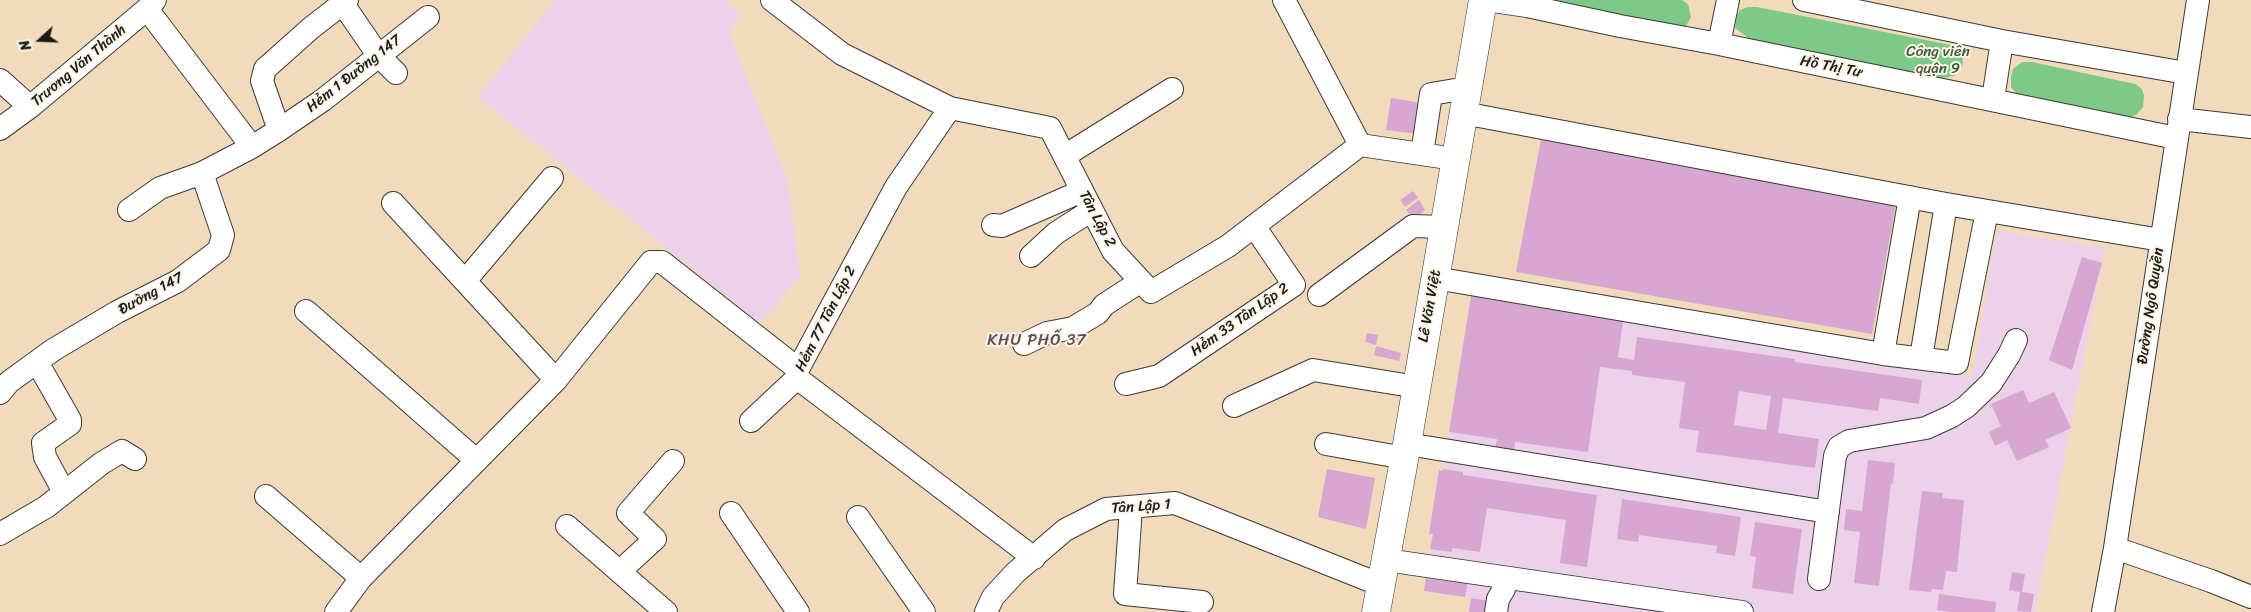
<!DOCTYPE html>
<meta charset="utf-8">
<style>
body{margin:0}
#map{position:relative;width:2251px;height:612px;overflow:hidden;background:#f1dbbc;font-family:Sriracha,sans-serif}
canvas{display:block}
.north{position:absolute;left:15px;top:15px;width:50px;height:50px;-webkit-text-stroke:4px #fcf5e5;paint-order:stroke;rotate:250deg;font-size:14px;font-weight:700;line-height:20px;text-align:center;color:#1c1c1c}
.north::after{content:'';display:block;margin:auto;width:18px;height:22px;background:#1c1c1c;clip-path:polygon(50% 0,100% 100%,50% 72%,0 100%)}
</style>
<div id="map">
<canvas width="2251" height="612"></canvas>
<div class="north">N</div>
</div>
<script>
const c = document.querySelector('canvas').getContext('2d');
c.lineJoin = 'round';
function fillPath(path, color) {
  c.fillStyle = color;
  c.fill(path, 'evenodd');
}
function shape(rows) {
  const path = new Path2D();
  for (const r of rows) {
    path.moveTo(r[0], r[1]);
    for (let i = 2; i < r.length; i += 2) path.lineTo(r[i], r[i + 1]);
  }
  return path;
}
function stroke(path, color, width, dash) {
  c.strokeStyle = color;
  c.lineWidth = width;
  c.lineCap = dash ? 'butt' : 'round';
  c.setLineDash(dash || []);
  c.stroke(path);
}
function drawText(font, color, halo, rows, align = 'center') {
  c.font = font + ' Sriracha,sans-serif';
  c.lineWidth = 4;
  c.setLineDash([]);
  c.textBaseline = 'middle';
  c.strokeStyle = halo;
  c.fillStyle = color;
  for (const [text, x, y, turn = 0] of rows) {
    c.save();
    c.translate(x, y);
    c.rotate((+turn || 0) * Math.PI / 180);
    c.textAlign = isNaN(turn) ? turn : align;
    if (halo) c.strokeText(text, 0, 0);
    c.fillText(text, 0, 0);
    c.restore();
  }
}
fillPath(shape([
 [555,0,725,0,742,15,729,32,788,182,800,277,760,323,478,97],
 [1997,231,2105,247,2035,612,1469,612,1471,598,1424,591,1433,535,1429,534,1439,470,1442,471,1443,469,1471,296,1972,377]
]), '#ecd1ea');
fillPath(shape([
 [1538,0,1682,0,1688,4,1691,17,1685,28],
 [1748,7,1757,7,1951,45,1960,51,1963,58,1962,67,1954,76,1936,79,1751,40,1735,28,1737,15,1740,10],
 [2022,62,2032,62,2135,84,2142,89,2144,95,2143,107,2136,115,2130,117,2017,94,2011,87,2011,77,2013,69]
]), '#7ec987');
fillPath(shape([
 [1391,98,1422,103,1418,134,1386,130],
 [1542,134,1897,198,1872,334,1516,272],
 [1413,191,1418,198,1405,207,1400,200],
 [1419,200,1425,210,1413,219,1406,210],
 [2082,257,2102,263,2072,370,2049,360],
 [1471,296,1623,321,1618,357,1634,360,1637,337,1795,359,1795,362,1922,380,1919,404,1880,398,1878,411,1783,398,1778,433,1819,439,1815,468,1696,452,1699,431,1679,428,1685,382,1632,375,1632,371,1600,367,1588,452,1515,442,1514,451,1495,448,1497,439,1449,432],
 [1739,391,1771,396,1766,430,1734,425],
 [1367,333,1378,335,1376,345,1365,342],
 [1376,346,1401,353,1399,361,1374,355],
 [2023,390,2029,403,2054,392,2071,428,2045,440,2049,447,2017,461,2007,440,1995,446,1989,432,2001,426,1991,404],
 [1868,460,1895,463,1893,484,1891,483,1879,586,1854,583,1860,532,1844,530,1846,509,1862,511],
 [1327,469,1375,478,1366,529,1318,517],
 [1443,469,1463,472,1463,475,1597,495,1587,567,1560,563,1566,520,1487,508,1480,552,1452,548,1452,552,1430,549,1433,534,1429,534,1439,470,1443,471],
 [1922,491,1943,493,1942,498,1964,500,1957,572,1946,571,1943,590,1932,589,1931,592,1909,590],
 [1622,499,1741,517,1735,556,1716,553,1717,546,1639,535,1638,542,1617,539],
 [1755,522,1802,529,1793,594,1752,588,1756,557,1750,556],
 [2012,572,2025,574,2022,592,2034,594,2031,612,2017,611,2020,592,2009,590],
 [1426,578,1455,582,1455,578,1468,580,1465,597,1424,591],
 [1939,594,1996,602,1995,612,1951,612,1937,610],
 [1471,598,1495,602,1493,612,1469,612]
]), '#d7a7d1');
const minor = shape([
 [772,0,842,54,950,108,1050,128,1113,251,1151,292,1228,246,1360,145,1455,159],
 [1284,0,1360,145],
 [1486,0,1527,6,1620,26,1719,44,2176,138],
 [1804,0,2002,41,2186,73],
 [343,4,378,55,396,73],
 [147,9,252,147],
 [1719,44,1728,0],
 [0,80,30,107],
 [1993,99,2002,41],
 [950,108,896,187,798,369,797,378,1034,558],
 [1463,113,1946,204,2161,240],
 [2179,119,2251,127],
 [0,129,30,107,147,9,155,0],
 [279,130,323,100,428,17],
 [1422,154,1431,94,1467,88],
 [1066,155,1172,89],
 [393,203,556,380],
 [129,210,160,188,202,173],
 [993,225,1002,226,1082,191],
 [1031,256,1056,233,1092,210],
 [1435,278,1883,354,1957,363,1987,211],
 [465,281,552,178],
 [1319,295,1413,226,1444,227],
 [306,311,476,460],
 [1024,344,1047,333,1073,328,1098,313,1104,305,1141,281],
 [1883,354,1910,197],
 [1921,358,1946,204],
 [37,362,70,420,70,424,43,443,45,457,64,492],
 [1126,384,1159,376,1294,285,1254,226],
 [0,393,9,382,53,350,117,312,178,281,219,250,223,235,202,173,252,147,279,130,262,81,265,69,311,28,347,0],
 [1234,406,1313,370,1417,387],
 [751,421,797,378],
 [1326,444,1405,458],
 [1407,444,1828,512],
 [266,496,361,578],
 [1131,508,1125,594,1202,602],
 [731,513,798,612],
 [858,517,924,612],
 [567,526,666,612],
 [0,534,46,507,102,463,122,451,135,459],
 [2115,548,2211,581,2251,597],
 [1386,560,1742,612],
 [620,571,655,539,628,513,673,461],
 [1819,579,1835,456,1839,447,1849,441,1926,428,1952,416,1966,407,1991,383,2009,355,2016,340],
 [336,612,361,578,556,380,651,262,662,262,798,369],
 [986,612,993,597,1015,573,1065,530,1106,509,1175,503,1381,585],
 [1496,612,1498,599,1504,589,1506,578],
 [2103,612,2115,548,2198,0]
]);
const major = shape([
 [1376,612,1407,444,1483,0]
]);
stroke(minor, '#3c3934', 24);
stroke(major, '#3c3934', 29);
stroke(minor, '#fff', 22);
stroke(major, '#fff', 28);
drawText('15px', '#3e5941', '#fcf5e5', [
 ["Công viên",1938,52],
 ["quận 9",1938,69]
]);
drawText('15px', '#1c1c1c', '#fcf5e5', [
 ["Trương Văn Thành",79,66,-40],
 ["Hồ Thị Tư",1831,67,11],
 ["Hẻm 1 Đường 147",354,74,-38],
 ["Tân Lập 2",1097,219,62],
 ["Đường 147",151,294,-29],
 ["Lê Văn Việt",1430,306,-80],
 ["Đường Ngô Quyền",2151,306,-82],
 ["Hẻm 77 Tân Lập 2",826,319,-63],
 ["Hẻm 33 Tân Lập 2",1240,320,-35],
 ["Tân Lập 1",1141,507,-4]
]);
c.letterSpacing = '1px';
drawText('16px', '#5d4d5b', '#fcf5e5', [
 ["KHU PHỐ 37",1037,341]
]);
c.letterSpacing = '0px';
</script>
